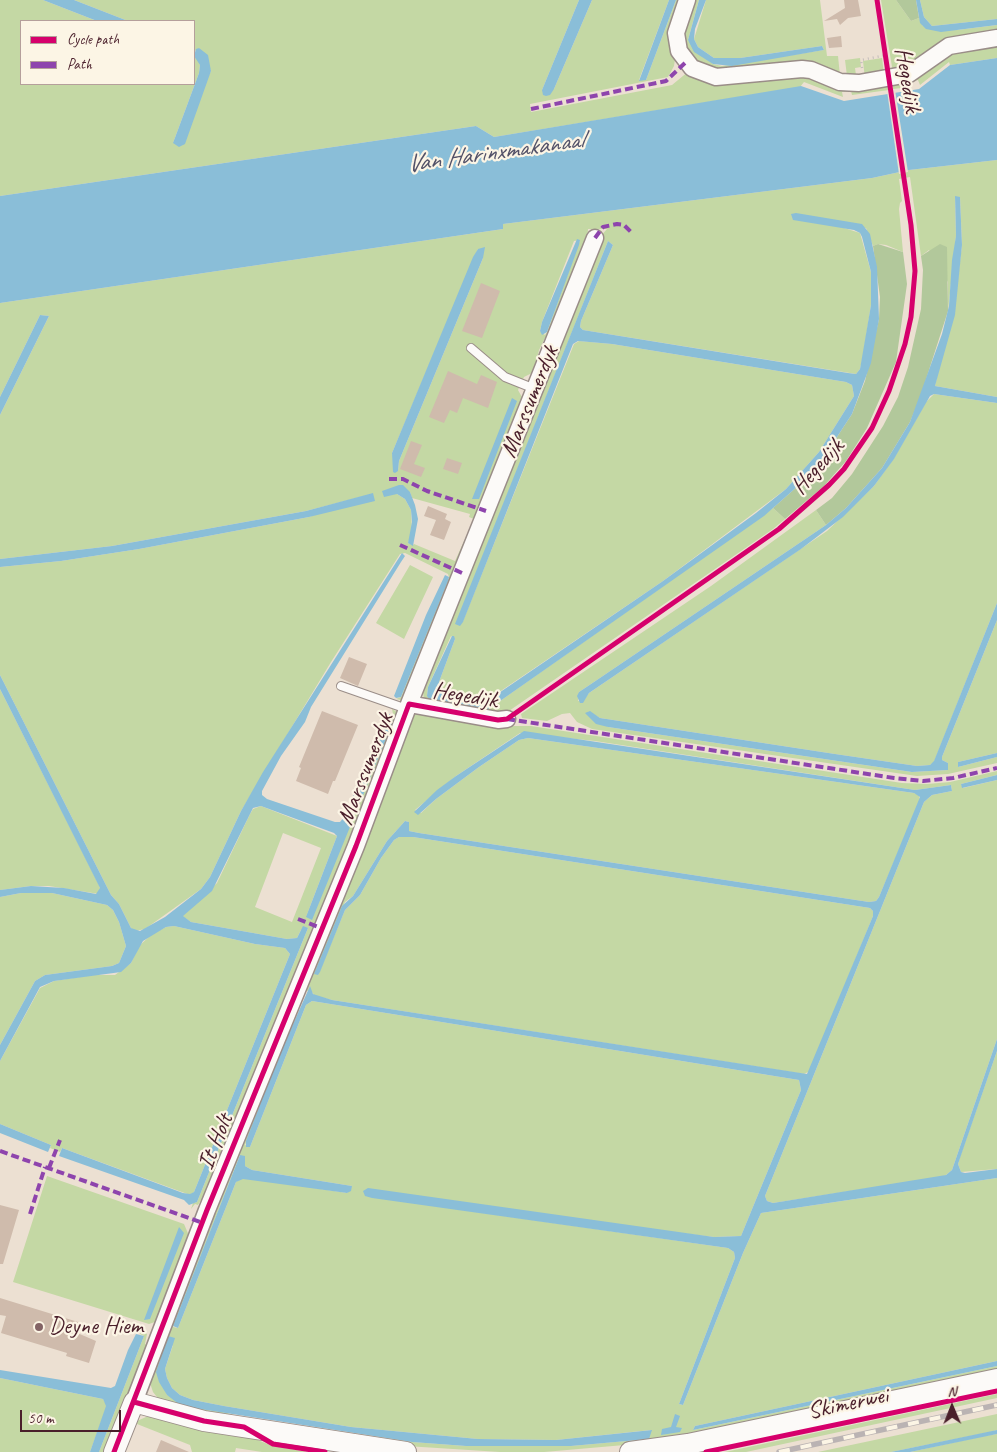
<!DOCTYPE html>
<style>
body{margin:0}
#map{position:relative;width:997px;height:1452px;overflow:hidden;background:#ece0d2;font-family:Caveat,sans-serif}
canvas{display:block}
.legend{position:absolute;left:20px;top:20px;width:175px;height:65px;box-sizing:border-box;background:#fcf5e5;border:1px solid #b59f9b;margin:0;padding:6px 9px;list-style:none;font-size:15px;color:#4a1f2b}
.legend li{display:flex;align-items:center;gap:10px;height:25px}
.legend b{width:25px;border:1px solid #b59f9b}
.north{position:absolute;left:927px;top:1382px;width:50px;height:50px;-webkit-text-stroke:4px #fcf5e5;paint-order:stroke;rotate:359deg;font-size:14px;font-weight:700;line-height:20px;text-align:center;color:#4a1f2b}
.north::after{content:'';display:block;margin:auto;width:18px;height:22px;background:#4a1f2b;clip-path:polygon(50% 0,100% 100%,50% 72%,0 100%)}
.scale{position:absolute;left:20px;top:1410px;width:101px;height:22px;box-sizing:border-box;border:2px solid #4a1f2b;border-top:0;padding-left:6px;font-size:15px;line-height:18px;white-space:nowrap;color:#4a1f2b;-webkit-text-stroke:4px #fcf5e5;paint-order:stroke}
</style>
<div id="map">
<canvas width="997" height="1452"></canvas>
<ul class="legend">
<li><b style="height:6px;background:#d6006c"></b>Cycle path</li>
<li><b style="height:6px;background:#8e44ad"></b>Path</li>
</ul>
<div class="north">N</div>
<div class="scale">50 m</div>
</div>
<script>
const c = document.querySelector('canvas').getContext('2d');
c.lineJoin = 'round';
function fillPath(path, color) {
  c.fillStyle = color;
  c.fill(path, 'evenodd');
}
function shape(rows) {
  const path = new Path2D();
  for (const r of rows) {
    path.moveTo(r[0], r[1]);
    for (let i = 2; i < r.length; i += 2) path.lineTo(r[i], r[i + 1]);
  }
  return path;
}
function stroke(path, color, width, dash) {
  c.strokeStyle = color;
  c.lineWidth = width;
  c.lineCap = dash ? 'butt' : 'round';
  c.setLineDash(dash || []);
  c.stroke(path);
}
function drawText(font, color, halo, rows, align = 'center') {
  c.font = font + ' Caveat,sans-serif';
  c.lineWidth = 4.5;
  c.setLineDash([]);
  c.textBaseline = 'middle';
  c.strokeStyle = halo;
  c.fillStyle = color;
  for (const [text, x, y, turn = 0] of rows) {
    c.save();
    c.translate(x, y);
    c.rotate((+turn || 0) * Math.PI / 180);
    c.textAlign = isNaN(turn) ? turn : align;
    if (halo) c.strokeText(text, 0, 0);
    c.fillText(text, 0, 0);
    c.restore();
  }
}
fillPath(shape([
 [0,0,43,0,97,21,21,21,21,84,194,84,194,21,128,21,74,0,579,0,542,90,554,89,592,0,669,0,639,80,646,80,676,0,684,0,674,66,668,77,530,104,531,112,672,85,689,71,785,73,887,86,889,90,852,95,851,91,842,92,843,97,804,82,800,87,494,137,476,126,0,196],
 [199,48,211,71,173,143,199,73,200,65,195,51],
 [690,0,699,0,688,40,713,64,722,66,824,50,822,46,740,58,714,58,698,47,694,39,706,0,820,0,827,56,838,56,840,76,709,72,681,50],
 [881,0,896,0,911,21,919,18,923,26,957,30,997,25,997,35,918,66,893,73],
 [920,0,997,0,997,19,932,26,924,17],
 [997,41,997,58,950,65,949,62,920,85,918,80,909,82,910,87,893,89,893,85,942,54],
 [860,58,861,67,855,68,856,75,847,76,845,60],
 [882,58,884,74,865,79,863,61],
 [997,160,997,397,935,386,958,278,962,245,960,197,955,198,956,236,948,311,948,282,929,250,921,256,910,177,899,179,902,201,900,203,899,209,903,252,886,245,878,244,873,246,866,228,841,227,860,233,871,272,871,305,863,356,860,369,856,374,583,330,580,327,581,321,613,245,608,241,456,624,463,621,574,344,579,341,612,344,846,382,852,385,854,396,819,452,786,489,663,581,486,701,439,692,439,682,455,639,451,636,428,687,427,696,493,706,773,508,785,519,773,529,506,713,500,714,424,700,422,684,599,238,607,229,588,229,587,244,552,333,545,338,539,350,534,372,524,377,518,390,523,399,476,524,472,523,474,519,469,517,470,514,412,498,410,492,397,494,405,499,411,510,412,531,408,543,413,545,414,544,455,561,470,528,471,529,406,701,396,699,401,697,449,577,448,574,405,553,400,554,331,662,241,811,210,877,201,889,145,929,135,931,131,928,119,904,111,895,0,675,0,567,61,561,139,549,309,517,372,494,306,511,112,546,0,559,0,415,49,316,40,315,0,397,0,303,503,229,503,224,872,178,909,170],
 [580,240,547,332,545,335,540,331,542,322,574,241],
 [478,249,483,258,399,461,398,471,392,453],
 [934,394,997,403,997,603,934,762,930,765,917,766,835,754,600,718,588,711,608,727,912,772,948,770,948,763,942,760,942,757,997,620,997,753,958,762,958,767,997,757,997,763,948,774,917,776,592,729,577,722,570,713,562,714,547,721,522,718,521,714,711,586,816,510,826,525,591,684,579,692,578,701,584,700,589,693,827,531,874,486,894,458,926,402],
 [410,565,433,577,404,639,376,623],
 [0,689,98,883,100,888,99,894,49,886,31,886,0,890],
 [392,709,401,714,204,1202,201,1200,198,1205,195,1204,191,1209,193,1203,197,1202,308,928,301,930,297,938,287,939,191,922,182,916,217,883,250,814,253,809,261,806,337,836,306,917,393,714],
 [283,833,321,848,292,922,255,907],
 [417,713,507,726,531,726,902,783,927,784,950,782,997,771,997,775,961,784,963,788,997,780,997,1039,952,1170,946,1175,941,1177,773,1203,767,1201,765,1196,924,802,932,795,952,791,951,785,915,790,595,741,520,733,456,776,415,810,421,813,436,799,479,767,519,740,528,738,914,793,919,795,920,800,879,897,876,901,869,902,419,833,409,831,409,822,405,821,387,841,353,896,345,902,318,975,345,910,360,895,381,858,394,840,399,837,413,837,870,908,873,911,873,916,810,1071,804,1074,332,1000,315,996,311,991,306,991,245,1145,250,1147,306,1005,312,1001,799,1080,801,1090,741,1236,714,1237,365,1196,728,1248,734,1252,735,1258,679,1404,683,1405,743,1253,761,1213,997,1178,997,1361,695,1426,693,1430,997,1366,997,1373,659,1442,544,1452,500,1452,406,1446,214,1417,161,1402,153,1392,150,1383,223,1186,413,716],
 [240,1155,245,1166,252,1170,352,1186,347,1193,255,1179,240,1179,236,1182,178,1328,173,1327],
 [173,1345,165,1369,167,1378,172,1388,180,1395,193,1400,224,1406,351,1427,478,1439,556,1440,651,1430,648,1439,571,1446,466,1446,412,1442,237,1416,167,1395,158,1362],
 [21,893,52,893,107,905,113,910,119,922,126,946,119,963,112,966,45,975,35,981,0,1045,0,897],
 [174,926,255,944,285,948,290,954,194,1192,190,1195,62,1148,60,1152,50,1148,51,1145,0,1124,0,1061,40,988,54,981,92,975,115,975,131,963,139,946,152,934,166,927],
 [997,1051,997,1169,961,1172,958,1164,960,1157],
 [47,1176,184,1224,190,1238,158,1321,149,1324,13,1282],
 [141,1331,147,1334,145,1344,148,1346,107,1452,99,1452,144,1336,140,1334],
 [0,1378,103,1399,107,1406,90,1452,0,1452],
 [997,1394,997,1398,746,1452,725,1452],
 [997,1414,997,1430,990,1432,891,1452,818,1452],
 [146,1417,162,1417,239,1433,273,1446,308,1452,262,1452,236,1448,235,1452,192,1452,190,1445,137,1424,137,1421],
 [997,1434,997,1452,910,1452,984,1436]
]), '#c4d8a4');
fillPath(shape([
 [896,0,916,0,919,18,911,21],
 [878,244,903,252,907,284,896,362,867,428,846,461,824,486,785,519,773,508,807,478,822,460,852,414,865,381,879,319,880,297,873,246],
 [940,244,947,247,948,311,920,398,910,422,882,468,846,508,826,525,816,510,832,498,852,474,883,426,898,397,908,367,921,309,923,270,921,256]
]), '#b2c89b');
fillPath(shape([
 [43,0,74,0,128,21,97,21],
 [579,0,592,0,554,89,550,95,546,96,543,95,542,90],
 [669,0,676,0,646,80,639,81],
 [699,0,706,0,695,29,694,39,698,47,714,58,740,58,822,46,824,50,732,66,713,64,694,52,688,40],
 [916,0,920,0,924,17,932,26,997,19,997,25,941,32,926,29,920,23],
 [199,48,208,55,211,71,185,144,179,147,173,143,199,73,200,65,194,56,196,49],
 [997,58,997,160,909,170,872,178,503,224,503,229,0,303,0,196,476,126,494,137,801,86,844,101,919,89,950,65],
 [955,196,960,197,962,245,955,315,935,386,997,397,997,403,934,394,930,396,894,459,874,486,843,517,801,549,589,693,583,703,580,703,577,696,579,692,591,684,826,525,846,508,882,468,910,422,942,334,949,306,952,260,956,236],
 [796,213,862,224,870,234,877,267,879,319,871,363,852,414,822,460,807,478,764,516,493,706,486,710,430,700,427,696,428,687,452,636,454,636,455,639,439,682,439,692,486,701,493,697,663,581,756,513,786,489,819,452,854,396,852,385,846,382,612,344,578,341,573,344,463,622,460,626,455,624,608,241,613,245,581,321,580,327,583,330,848,373,856,374,860,369,871,305,871,272,862,237,860,233,854,230,793,220,791,214],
 [577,239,580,240,579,245,547,332,542,335,540,331,542,322],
 [485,247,483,258,399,461,398,471,395,473,393,472,392,453,473,257,478,249],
 [40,315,49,316,0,415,0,397],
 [512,398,517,401,479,499,472,499],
 [399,485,403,485,410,492,415,505,418,519,413,546,408,543,412,522,411,510,405,499,397,494,384,497,382,491],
 [373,493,375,501,309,517,139,549,61,561,0,567,0,559,112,546,306,511],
 [402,553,405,556,401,562,311,707,305,722,281,756,262,791,262,795,267,799,335,822,340,822,345,816,386,714,393,714,392,724,312,920,306,917,337,836,334,833,261,806,253,808,250,814,212,891,183,916,191,922,287,939,297,938,303,926,308,928,197,1202,189,1205,184,1200,59,1156,62,1148,183,1193,190,1194,194,1192,290,954,285,948,255,944,174,926,166,927,143,941,131,963,121,972,54,981,40,987,0,1061,0,1045,35,981,45,975,112,966,119,963,126,946,119,922,113,910,107,905,52,893,21,893,0,897,0,890,31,886,64,888,96,894,100,888,0,689,0,675,111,895,119,904,131,928,140,931,165,917,201,889,210,877,241,811,263,772],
 [445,575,449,577,448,581,401,697,396,698,394,696,426,615],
 [997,603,997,620,942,757,942,760,948,763,948,770,912,772,608,727,596,724,585,713,590,711,600,718,835,754,917,766,930,765,934,761],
 [524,731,915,790,951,785,952,791,932,795,924,802,765,1196,767,1201,773,1203,946,1175,952,1170,997,1039,997,1051,958,1164,961,1172,965,1173,997,1169,997,1178,761,1213,743,1253,683,1405,679,1404,735,1258,734,1252,728,1248,372,1198,365,1196,363,1191,368,1188,714,1237,741,1236,801,1090,799,1080,312,1001,306,1005,250,1147,246,1147,246,1141,278,1058,310,986,313,994,332,1000,807,1074,873,916,873,911,870,908,413,837,399,837,394,840,381,858,360,895,345,910,320,972,318,975,314,974,342,906,353,896,387,841,405,821,409,822,409,831,419,833,869,902,876,901,879,897,920,797,914,793,528,738,519,740,479,767,436,799,418,815,414,812,437,790,456,776],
 [997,753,997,757,958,767,958,762],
 [997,775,997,780,962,788,961,784],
 [0,1124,51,1145,48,1152,0,1133],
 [240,1155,245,1156,245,1166,252,1170,352,1186,351,1191,347,1193,243,1179,236,1182,178,1328,173,1326],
 [179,1227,184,1233,150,1319,144,1320],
 [136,1334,144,1336,99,1452,90,1452,106,1406,103,1399,0,1378,0,1370,111,1388,115,1386,128,1350],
 [168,1336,175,1338,165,1369,167,1378,172,1388,180,1395,193,1400,224,1406,351,1427,478,1439,556,1440,652,1430,649,1439,571,1446,466,1446,412,1442,194,1408,180,1405,167,1395,159,1382,156,1372],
 [997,1361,997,1366,693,1430,695,1426],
 [675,1414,680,1416,676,1427,682,1428,680,1432,661,1435,662,1429,671,1427],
 [997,1430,997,1434,910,1452,891,1452]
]), '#8abed8');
fillPath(shape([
 [895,90,908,172,899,174,887,91]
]), '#ece0d2');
fillPath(shape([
 [844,0,858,0,861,16,848,18,840,25,837,19,824,21,845,8],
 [841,36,842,47,829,48,827,38],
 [481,283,500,291,482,338,462,331],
 [448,371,477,384,481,375,497,382,488,408,463,398,457,413,450,410,444,423,429,417],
 [411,441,422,445,414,464,425,468,421,477,400,469],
 [447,458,462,463,458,474,443,469],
 [428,506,447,514,445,519,451,522,444,540,430,535,436,520,424,516],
 [349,657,367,664,358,686,340,678],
 [322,711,358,725,335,781,333,781,328,794,296,781,301,768,299,767],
 [0,1205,19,1210,3,1264,0,1264],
 [0,1298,78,1322,75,1332,96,1341,89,1363,66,1356,67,1353,1,1333,6,1316,0,1315],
 [161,1440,189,1452,156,1452]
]), '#cfbbac');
const service = shape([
 [471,348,505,377,535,389],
 [341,686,407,709]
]);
const minor = shape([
 [687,0,676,33,679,51,692,68,716,77,802,69,811,70,840,82,859,83,909,74,949,46,997,38],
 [409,704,498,720,507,719],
 [134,1402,207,1210,356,846,409,704,595,238]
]);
const tertiary = shape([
 [114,1452,134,1402,204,1421,406,1452],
 [630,1452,688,1444,997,1379]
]);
stroke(service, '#9a8d88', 10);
stroke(minor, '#9a8d88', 19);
stroke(tertiary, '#9a8d88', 22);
stroke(shape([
 [862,68,861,60,886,55]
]), '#c3bcbb', 2.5, [1, 4]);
stroke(service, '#fcfaf8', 8);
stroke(minor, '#fcfaf8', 16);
stroke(tertiary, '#fcfaf8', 20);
const rail = shape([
 [779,1452,997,1405]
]);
stroke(rail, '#bab3b3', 5.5);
stroke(rail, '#fcf5e5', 4, [11]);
stroke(shape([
 [531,109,666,81,686,62],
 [595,238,603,227,617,224,624,225,631,232],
 [389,479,403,479,427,491,486,511],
 [400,545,462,573],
 [507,719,894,778,923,781,953,778,997,768],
 [298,919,321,928],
 [0,1151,203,1223],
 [49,1168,60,1140],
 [30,1214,45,1167]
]), '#8e44ad', 4, [8, 4]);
stroke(shape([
 [134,1402,204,1421,244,1427,273,1444,325,1452],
 [114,1452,207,1210,356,846,409,704,498,720,507,719,779,529,829,485,844,469,872,428,889,391,905,344,911,317,915,271,911,225,877,0],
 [706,1452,997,1391]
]), '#d6006c', 5);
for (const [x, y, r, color] of [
 [39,1327,5,"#836365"]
]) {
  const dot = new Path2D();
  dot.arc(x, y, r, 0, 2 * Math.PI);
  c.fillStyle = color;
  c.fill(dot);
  stroke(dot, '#fcf5e5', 2);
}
drawText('24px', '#4a1f2b', '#fcf5e5', [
 ["Hegedijk",907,80,81],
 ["Marssumerdyk",530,402,-68],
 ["Hegedijk",818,467,-48],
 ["Hegedijk",465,696,9],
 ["Marssumerdyk",366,769,-69],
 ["It Holt",216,1142,-68],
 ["Skimerwei",848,1404,-12]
]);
drawText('24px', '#4a1f2b', '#fcf5e5', [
 ["Deyne Hiem",49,1327]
], 'left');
drawText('italic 25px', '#525168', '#fcf5e5', [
 ["Van Harinxmakanaal",495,153,-8]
]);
</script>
